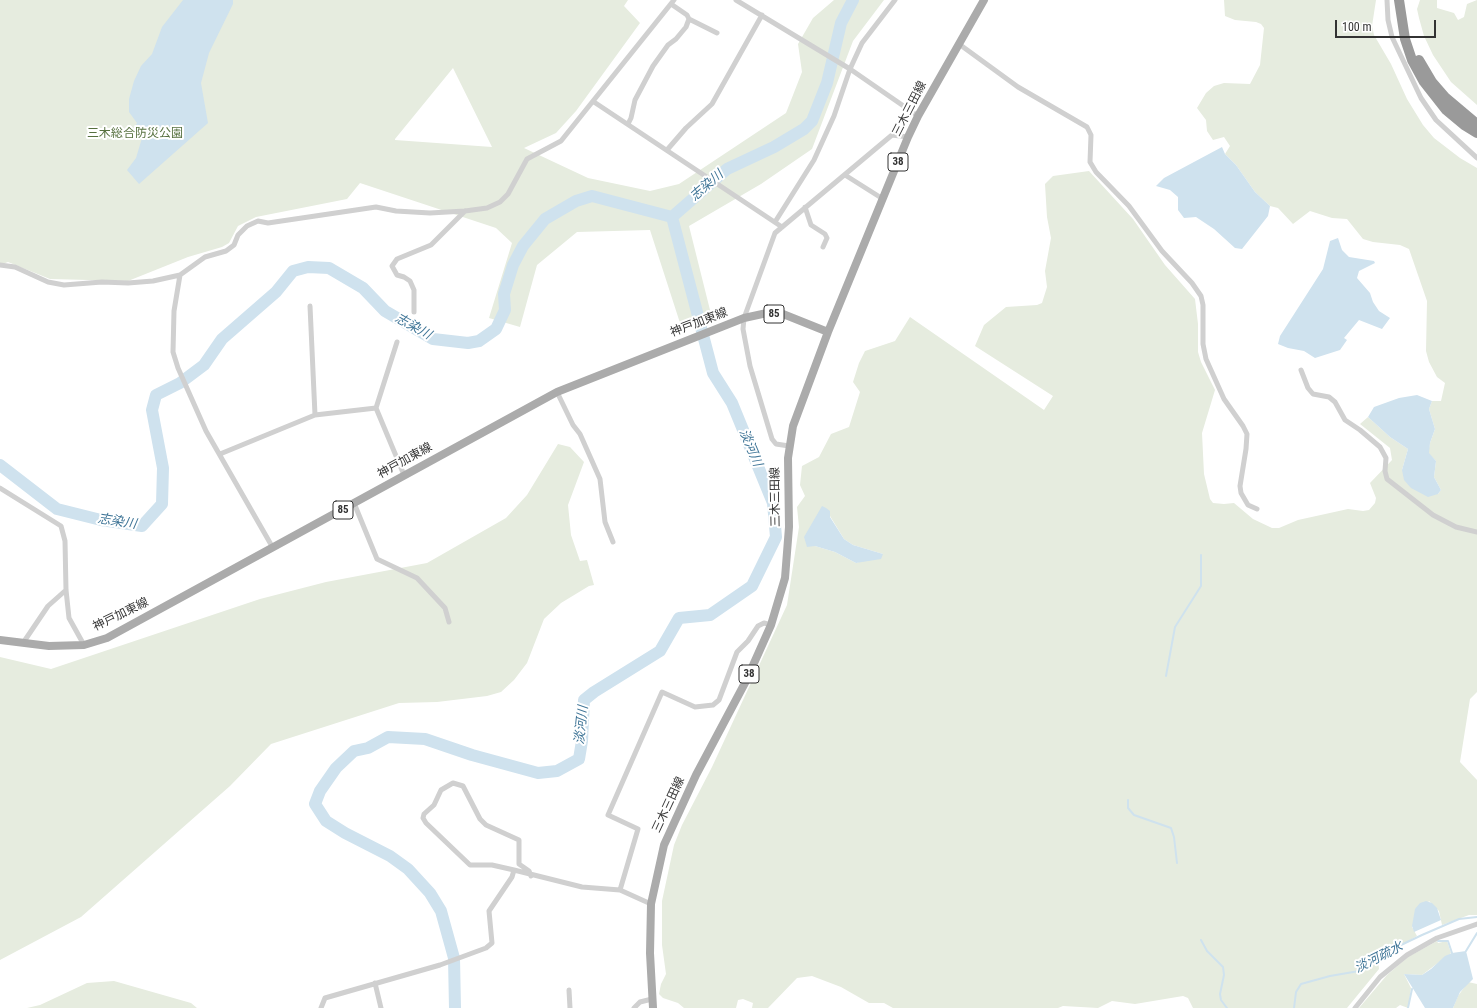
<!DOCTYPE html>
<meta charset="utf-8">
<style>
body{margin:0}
#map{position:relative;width:1477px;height:1008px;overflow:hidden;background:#fff;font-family:"Roboto Condensed",sans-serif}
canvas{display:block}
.scale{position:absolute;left:1335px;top:20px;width:101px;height:18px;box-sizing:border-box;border:2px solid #333;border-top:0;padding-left:5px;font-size:12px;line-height:14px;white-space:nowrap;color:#333;-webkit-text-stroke:3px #fff;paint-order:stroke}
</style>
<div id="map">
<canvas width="1477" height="1008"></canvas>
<div class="scale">100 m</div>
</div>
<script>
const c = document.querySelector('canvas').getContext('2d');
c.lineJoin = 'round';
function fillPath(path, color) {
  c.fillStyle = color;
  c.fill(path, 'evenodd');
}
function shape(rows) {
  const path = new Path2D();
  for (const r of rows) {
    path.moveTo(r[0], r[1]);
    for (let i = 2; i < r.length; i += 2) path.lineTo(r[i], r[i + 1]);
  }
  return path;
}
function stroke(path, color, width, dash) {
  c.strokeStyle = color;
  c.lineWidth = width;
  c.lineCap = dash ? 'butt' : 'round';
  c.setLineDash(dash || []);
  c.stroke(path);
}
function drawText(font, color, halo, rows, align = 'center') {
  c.font = font + ' "Roboto Condensed","Noto Sans JP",sans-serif';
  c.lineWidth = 4;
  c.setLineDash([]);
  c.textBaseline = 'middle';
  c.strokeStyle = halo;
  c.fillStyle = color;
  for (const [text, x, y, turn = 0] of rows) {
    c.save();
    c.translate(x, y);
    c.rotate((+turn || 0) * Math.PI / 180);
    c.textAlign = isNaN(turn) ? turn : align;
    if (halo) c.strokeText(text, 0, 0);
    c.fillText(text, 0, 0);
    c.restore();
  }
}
fillPath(shape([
 [0,0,628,0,624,6,640,23,576,111,556,133,524,148,588,178,650,191,679,184,786,113,802,72,798,44,813,18,834,0,884,0,853,41,812,149,761,184,689,226,712,318,680,323,650,230,577,232,537,265,520,327,489,318,512,243,496,228,360,183,347,199,256,217,238,226,229,243,222,247,188,257,128,281,50,279,8,262,0,265],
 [453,68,492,147,395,140,395,139],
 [1224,0,1376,0,1372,26,1374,35,1391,64,1407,99,1423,125,1434,138,1460,158,1477,168,1477,692,1470,699,1460,762,1477,780,1477,915,1469,915,1442,925,1439,911,1429,901,1412,927,1417,936,1378,959,1379,969,1347,1008,1193,1008,1188,998,1183,996,1135,1004,1112,1001,1098,1008,1063,1006,1058,1008,893,1008,884,1003,869,1003,841,987,812,976,797,978,768,1008,752,1008,753,1003,743,999,738,1000,736,1008,684,1008,678,1003,663,998,659,994,661,984,666,974,662,945,662,901,674,845,682,825,712,767,787,605,799,527,797,507,805,496,800,485,802,466,819,457,831,434,849,427,860,392,853,382,859,363,865,351,895,341,910,317,1044,410,1053,396,975,346,984,325,1006,307,1037,305,1042,303,1047,287,1045,271,1051,238,1047,217,1045,184,1053,176,1089,171,1133,219,1165,265,1195,299,1198,324,1198,352,1201,362,1215,390,1202,433,1204,474,1210,499,1213,503,1224,504,1234,503,1253,519,1272,528,1279,528,1298,520,1348,509,1363,511,1369,510,1375,503,1376,498,1370,483,1392,460,1390,448,1360,424,1368,417,1390,437,1408,449,1402,470,1438,494,1441,490,1434,477,1436,461,1428,453,1430,443,1435,429,1429,409,1432,401,1441,401,1445,383,1437,377,1429,362,1426,351,1427,301,1409,249,1400,245,1373,242,1363,239,1347,219,1332,218,1310,211,1293,224,1278,208,1270,206,1255,192,1236,165,1225,154,1230,146,1224,137,1213,140,1207,131,1206,120,1197,108,1206,93,1214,86,1224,83,1250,84,1260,65,1264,28,1261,24,1256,22,1235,20,1225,16],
 [830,516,844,539,853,545,883,554,856,563,835,552,815,546],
 [1420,0,1437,0,1437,8,1454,13,1458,20,1464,17,1467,4,1477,0,1477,105,1451,82,1433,55,1424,36,1419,18,1417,9],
 [558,444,570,447,584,462,568,505,571,535,580,561,587,560,594,585,589,586,561,603,544,619,527,663,514,680,501,692,487,696,437,702,399,703,271,744,230,786,81,917,0,960,0,657,51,669,260,599,326,582,427,563,506,518,527,495],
 [1437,941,1438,943,1447,941,1451,953,1422,975,1404,974,1411,988,1408,1008,1400,1005,1396,1008,1359,1008,1387,975,1408,957],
 [114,981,191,1003,197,1008,27,1008,40,1005,87,983],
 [1468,982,1477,984,1477,1008,1453,1008,1458,996]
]), '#e6ecdf');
fillPath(shape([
 [183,0,233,0,233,4,209,53,201,83,208,123,139,184,127,170,136,158,142,138,133,130,137,123,129,112,129,99,134,81,141,66,152,54,162,27],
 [1222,147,1225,154,1236,165,1255,192,1270,206,1268,216,1242,249,1235,248,1214,229,1196,217,1184,218,1178,210,1178,197,1170,190,1156,186,1164,178],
 [1338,238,1342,250,1349,257,1374,261,1375,263,1359,271,1357,278,1370,293,1373,302,1379,311,1390,318,1382,329,1359,320,1344,338,1347,340,1340,350,1315,358,1304,351,1288,348,1278,344,1280,336,1323,269,1330,241],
 [1417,395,1432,401,1429,409,1435,429,1430,443,1429,453,1436,461,1434,477,1441,490,1438,494,1428,497,1411,488,1404,480,1402,470,1408,449,1390,437,1368,417,1374,407,1399,398],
 [822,506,826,508,830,511,830,517,844,539,853,545,883,554,881,559,856,563,835,552,815,546,807,547,804,537],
 [1426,901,1432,903,1437,908,1441,920,1414,932,1412,926,1415,909,1420,903],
 [1466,951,1473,979,1460,992,1453,1008,1425,1008,1404,974,1422,975,1431,969,1445,956,1452,953]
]), '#cfe2ee');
stroke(shape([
 [1166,676,1175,627,1201,586,1201,555],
 [1128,800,1128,808,1134,815,1171,828,1174,837,1177,863],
 [1201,940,1207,951,1223,967,1224,975,1220,994,1221,1000,1227,1008],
 [1438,941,1448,941,1452,953],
 [1466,951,1477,933],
 [1294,1008,1296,992,1301,984,1330,976,1359,971,1371,965,1401,945,1422,935,1459,919,1477,917],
 [1408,1008,1412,989]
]), '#cfe2ee', 2);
stroke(shape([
 [672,217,727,169,774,147,804,129,812,121,827,83,841,23,853,0],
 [0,465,57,509,101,520,142,526,162,504,163,468,152,410,156,395,180,383,204,365,222,339,276,292,293,271,308,267,329,268,363,288,385,311,433,339,468,343,479,341,496,329,505,310,504,294,513,265,523,246,545,219,576,201,592,196,672,217],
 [455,1008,454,958,441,911,430,893,408,869,390,856,345,833,326,821,315,804,320,791,336,768,354,751,368,748,388,737,425,739,472,755,538,773,557,771,579,759,582,741,584,700,594,692,660,651,679,618,710,615,752,586,776,537,773,503,732,403,713,373,672,217]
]), '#cfe2ee', 12);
stroke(shape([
 [736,0,850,69,918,116],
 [1387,0,1388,20,1392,37,1421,98,1436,120,1477,158],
 [689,19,717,33],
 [959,44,1018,87,1087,127,1091,135,1090,162,1096,172,1129,206,1162,251,1192,283,1201,296,1203,305,1203,344,1206,359,1224,399,1243,426,1247,434,1246,449,1240,486,1241,493,1248,505,1257,509],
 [594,102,782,227],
 [628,124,631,118,635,100,653,66,668,45,676,39,686,27,689,19,687,15,671,4],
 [667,150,686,128,712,104,762,15],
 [845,175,883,199],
 [805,207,811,225,825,234,827,238,823,247],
 [775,222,814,160,834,116,850,69,862,43,895,0],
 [0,265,15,267,48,282,64,285,102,282,128,283,153,281,180,275],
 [310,306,315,415],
 [414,312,414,290,410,281,404,277,397,275,392,266,397,259,431,245,465,211],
 [1301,370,1308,388,1313,394,1329,397,1335,402,1345,420,1360,430,1380,447,1386,458,1385,471,1387,479,1433,515,1456,527,1477,532],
 [557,392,573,425,580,434,600,479,605,522,613,542],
 [376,408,397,342],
 [789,446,776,444,772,439,750,366,743,329,744,318,775,233,892,135,908,137],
 [220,454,315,415,376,408,404,475],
 [0,488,61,526,65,541,66,590,69,618,84,645],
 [354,503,377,559,417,578,445,608,449,622],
 [273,548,206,431,178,368,173,352,174,311,180,275,205,257,226,251,234,245,238,235,247,226,258,221,268,223,376,207,396,211,430,213,465,211,487,208,500,202,508,194,527,159,561,141,674,0],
 [23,643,48,606,66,590],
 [514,870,492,865,470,865,426,823,423,818,424,814,434,805,441,790,453,783,463,786,480,819,486,825,519,840,519,864,529,871,531,876],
 [620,890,638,829,608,815,662,692,695,707,713,705,719,700,737,652,748,641,758,626,764,623,771,625],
 [375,983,381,1008],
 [569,990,570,1008],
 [321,1008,325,998,440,965,486,948,492,943,489,911,512,877,514,870,582,887,620,890,651,904],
 [634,1008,640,1002,652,999],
 [1355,1008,1380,977,1407,955,1437,938,1477,924]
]), '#d0d0d0', 5);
stroke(shape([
 [0,640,49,646,84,645,107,638,557,392,744,318,767,313,783,314,828,332],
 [653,1008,650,953,651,904,664,845,696,775,746,681,771,625,785,578,789,527,788,458,793,426,828,332,908,137,918,116,984,0]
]), '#ababab', 8);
stroke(shape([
 [1399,0,1405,39,1412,60,1424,82,1446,110,1464,125,1477,133],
 [1419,60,1432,82,1445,97,1477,124]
]), '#9a9a9a', 10);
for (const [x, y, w] of [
 [898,162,20],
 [774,314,20],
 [343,510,20],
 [749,674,20]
]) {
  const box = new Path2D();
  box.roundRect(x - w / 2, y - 9, w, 18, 3);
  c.fillStyle = '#fff';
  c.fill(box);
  stroke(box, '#333', 1);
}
drawText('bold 11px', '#333', null, [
 ["38",898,162],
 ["85",774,314],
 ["85",343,510],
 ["38",749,674]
]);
drawText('12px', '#333', '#fff', [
 ["三木三田線",910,109,-63],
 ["神戸加東線",699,323,-21],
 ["神戸加東線",405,461,-29],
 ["三木三田線",776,497,-91],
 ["神戸加東線",121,615,-26],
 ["三木三田線",669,805,-65]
]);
drawText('12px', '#56703f', '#fff', [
 ["三木総合防災公園",135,134]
]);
drawText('italic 13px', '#3f7597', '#fff', [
 ["志染川",707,186,-41],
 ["志染川",413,327,29],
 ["淡河川",750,448,67],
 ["志染川",117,522,9],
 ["淡河川",582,725,-84],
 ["淡河疏水",1379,958,-27]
]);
</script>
